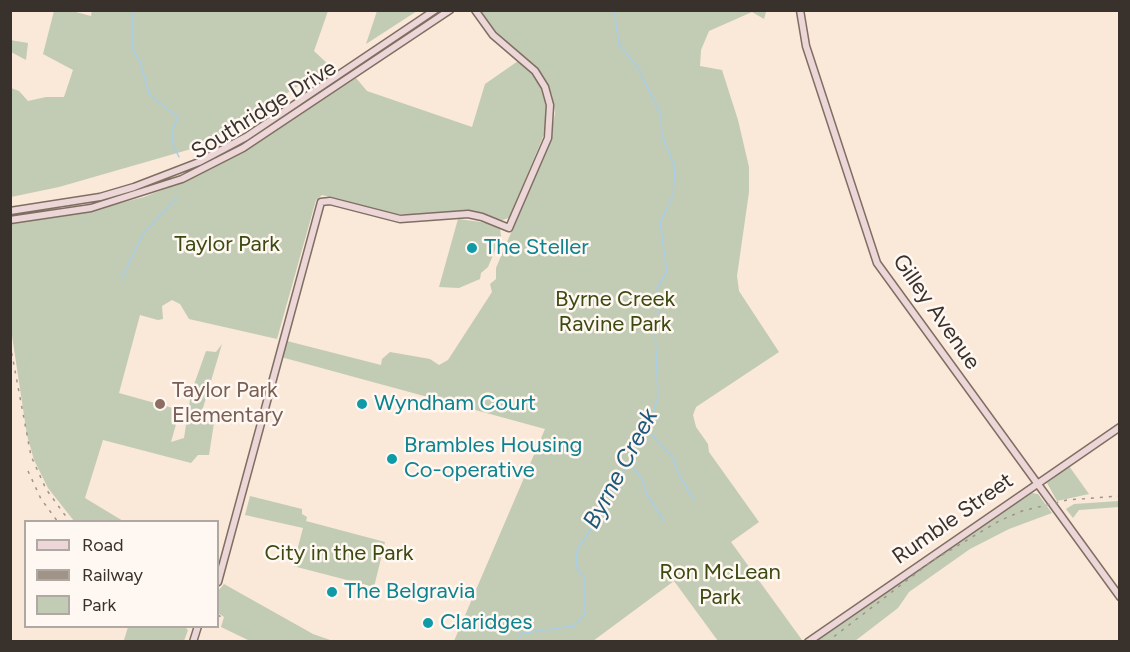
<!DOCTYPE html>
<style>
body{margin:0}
#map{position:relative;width:1130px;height:652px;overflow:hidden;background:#fae8d8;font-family:Figtree,sans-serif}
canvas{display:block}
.frame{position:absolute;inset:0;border:12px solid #39322c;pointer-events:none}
.legend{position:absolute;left:24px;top:520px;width:195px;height:108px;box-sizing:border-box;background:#fff7f1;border:2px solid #b0a8a2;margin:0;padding:8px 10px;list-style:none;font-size:18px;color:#39322c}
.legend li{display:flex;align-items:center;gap:12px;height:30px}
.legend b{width:30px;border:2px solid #b0a8a2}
</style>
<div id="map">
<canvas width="1130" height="652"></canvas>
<div class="frame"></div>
<ul class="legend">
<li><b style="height:8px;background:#edd6d7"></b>Road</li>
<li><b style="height:8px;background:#a09387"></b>Railway</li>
<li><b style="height:16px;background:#c2cbb4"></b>Park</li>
</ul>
</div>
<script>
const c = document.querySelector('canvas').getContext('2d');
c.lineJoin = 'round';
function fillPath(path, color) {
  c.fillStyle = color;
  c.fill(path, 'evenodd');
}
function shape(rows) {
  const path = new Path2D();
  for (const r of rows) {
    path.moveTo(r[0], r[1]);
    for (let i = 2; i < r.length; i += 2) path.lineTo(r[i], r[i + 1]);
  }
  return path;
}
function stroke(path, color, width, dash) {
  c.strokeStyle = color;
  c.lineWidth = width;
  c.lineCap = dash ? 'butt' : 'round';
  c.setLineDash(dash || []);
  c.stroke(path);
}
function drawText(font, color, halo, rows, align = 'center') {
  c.font = font + ' Figtree,sans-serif';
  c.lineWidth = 5;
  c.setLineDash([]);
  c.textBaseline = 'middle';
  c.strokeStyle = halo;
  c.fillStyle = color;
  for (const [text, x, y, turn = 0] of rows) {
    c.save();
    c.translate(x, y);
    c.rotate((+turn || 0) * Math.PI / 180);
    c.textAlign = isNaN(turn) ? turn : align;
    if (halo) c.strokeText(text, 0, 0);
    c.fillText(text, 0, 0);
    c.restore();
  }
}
fillPath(shape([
 [92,10,328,11,314,51,330,66,205,145,59,187,11,197,11,88,19,91,28,101,46,97,64,97,73,70,43,54,54,11,72,11,91,16],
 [764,10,766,12,764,19,752,12,709,31,701,50,700,66,722,70,738,120,749,167,749,192,737,276,739,291,779,352,696,407,693,415,696,427,708,444,709,452,759,522,731,542,802,640,718,641,674,581,593,641,454,641,545,429,281,357,287,341,381,365,382,359,390,352,430,359,439,365,448,360,492,292,490,284,496,279,496,268,550,141,555,113,552,95,541,73,497,33,480,11],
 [377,11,377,10,417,11,366,44],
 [10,40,28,43,26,60,11,52],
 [518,61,531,73,541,88,547,111,545,132,509,218,502,220,466,210,424,215,394,214,322,195,316,200,277,339,189,319,180,304,172,300,162,306,163,319,158,320,140,315,119,393,180,410,171,442,184,438,191,393,206,351,216,352,222,344,200,418,214,423,209,455,198,455,191,463,103,440,85,498,123,521,74,521,48,488,34,460,27,435,11,329,10,222,97,209,144,197,187,180,250,148,356,78,367,91,472,127,485,84],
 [458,219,488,223,500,229,501,236,488,267,481,273,480,279,459,288,439,287],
 [1069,466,1089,494,1057,501,1047,483],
 [1032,493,1038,494,1052,513,1009,529,970,549,909,592,898,608,855,641,814,642],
 [250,496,302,509,302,514,307,517,306,521,385,542,374,587,293,566,303,528,245,515],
 [1119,501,1119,507,1079,510,1073,518,1066,509,1074,504],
 [224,584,313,634,333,641,250,641,221,627,224,617,218,613,218,591],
 [128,627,185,627,188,630,184,641,130,641,124,640]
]), '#c2cbb4');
stroke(shape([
 [132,10,133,50,140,61,149,94,177,117,172,134,173,145,179,157],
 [122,278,143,234,177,197],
 [647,430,673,457,678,473,694,500],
 [630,463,643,481,646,493,664,521],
 [517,642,522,633,574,626,585,614,585,579,576,567,577,550,613,495,613,483,630,463,636,447,650,424,658,396,655,331,660,321,657,288,667,271,660,223,673,195,675,167,662,136,661,115,638,68,619,44,614,10]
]), '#a9cee6', 1.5);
const secondary = shape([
 [800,10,806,46,877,263,1120,597],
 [10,211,100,197,134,187,199,162,246,137,435,10],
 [10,220,91,208,182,179,243,148,450,10],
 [218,582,321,202,330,201,400,219,468,214,482,217,509,228,512,221,548,138,550,105,545,87,535,71,493,35,475,10],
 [193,642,198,626],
 [808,642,1120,427]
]);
stroke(secondary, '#7f6f62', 9);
stroke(secondary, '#edd6d7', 6);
stroke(shape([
 [10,344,31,456,46,489,70,522],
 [28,471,41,499,58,522],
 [218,615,223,618],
 [827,642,932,561,999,521,1022,511,1067,500,1120,496]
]), '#a09387', 1.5, [3, 6]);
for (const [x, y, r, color] of [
 [472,248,6,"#0f9aa8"],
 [160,404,6,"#8d6e63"],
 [362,404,6,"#0f9aa8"],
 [392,459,6,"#0f9aa8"],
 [332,592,6,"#0f9aa8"],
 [428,623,6,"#0f9aa8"]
]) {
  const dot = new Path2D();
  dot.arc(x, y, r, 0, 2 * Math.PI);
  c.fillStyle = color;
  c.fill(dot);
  stroke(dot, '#fff7f1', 2);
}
drawText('22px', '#39322c', '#fff7f1', [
 ["Southridge Drive",264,110,-32],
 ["Gilley Avenue",936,312,55],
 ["Rumble Street",953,519,-35]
]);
drawText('22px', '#3b4a11', '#fff7f1', [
 ["Taylor Park",227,245],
 ["Byrne Creek",615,300],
 ["Ravine Park",615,325],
 ["City in the Park",339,554],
 ["Ron McLean",720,573],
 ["Park",720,598]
]);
drawText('22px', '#0d838f', '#fff7f1', [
 ["The Steller",484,248],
 ["Wyndham Court",374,404],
 ["Brambles Housing",404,446],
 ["Co-operative",404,471],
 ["The Belgravia",344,592],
 ["Claridges",440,623]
], 'left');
drawText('22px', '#785e54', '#fff7f1', [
 ["Taylor Park",172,391],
 ["Elementary",172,416]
], 'left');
drawText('italic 24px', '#1d597b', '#fff7f1', [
 ["Byrne Creek",621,469,-62]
]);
</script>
